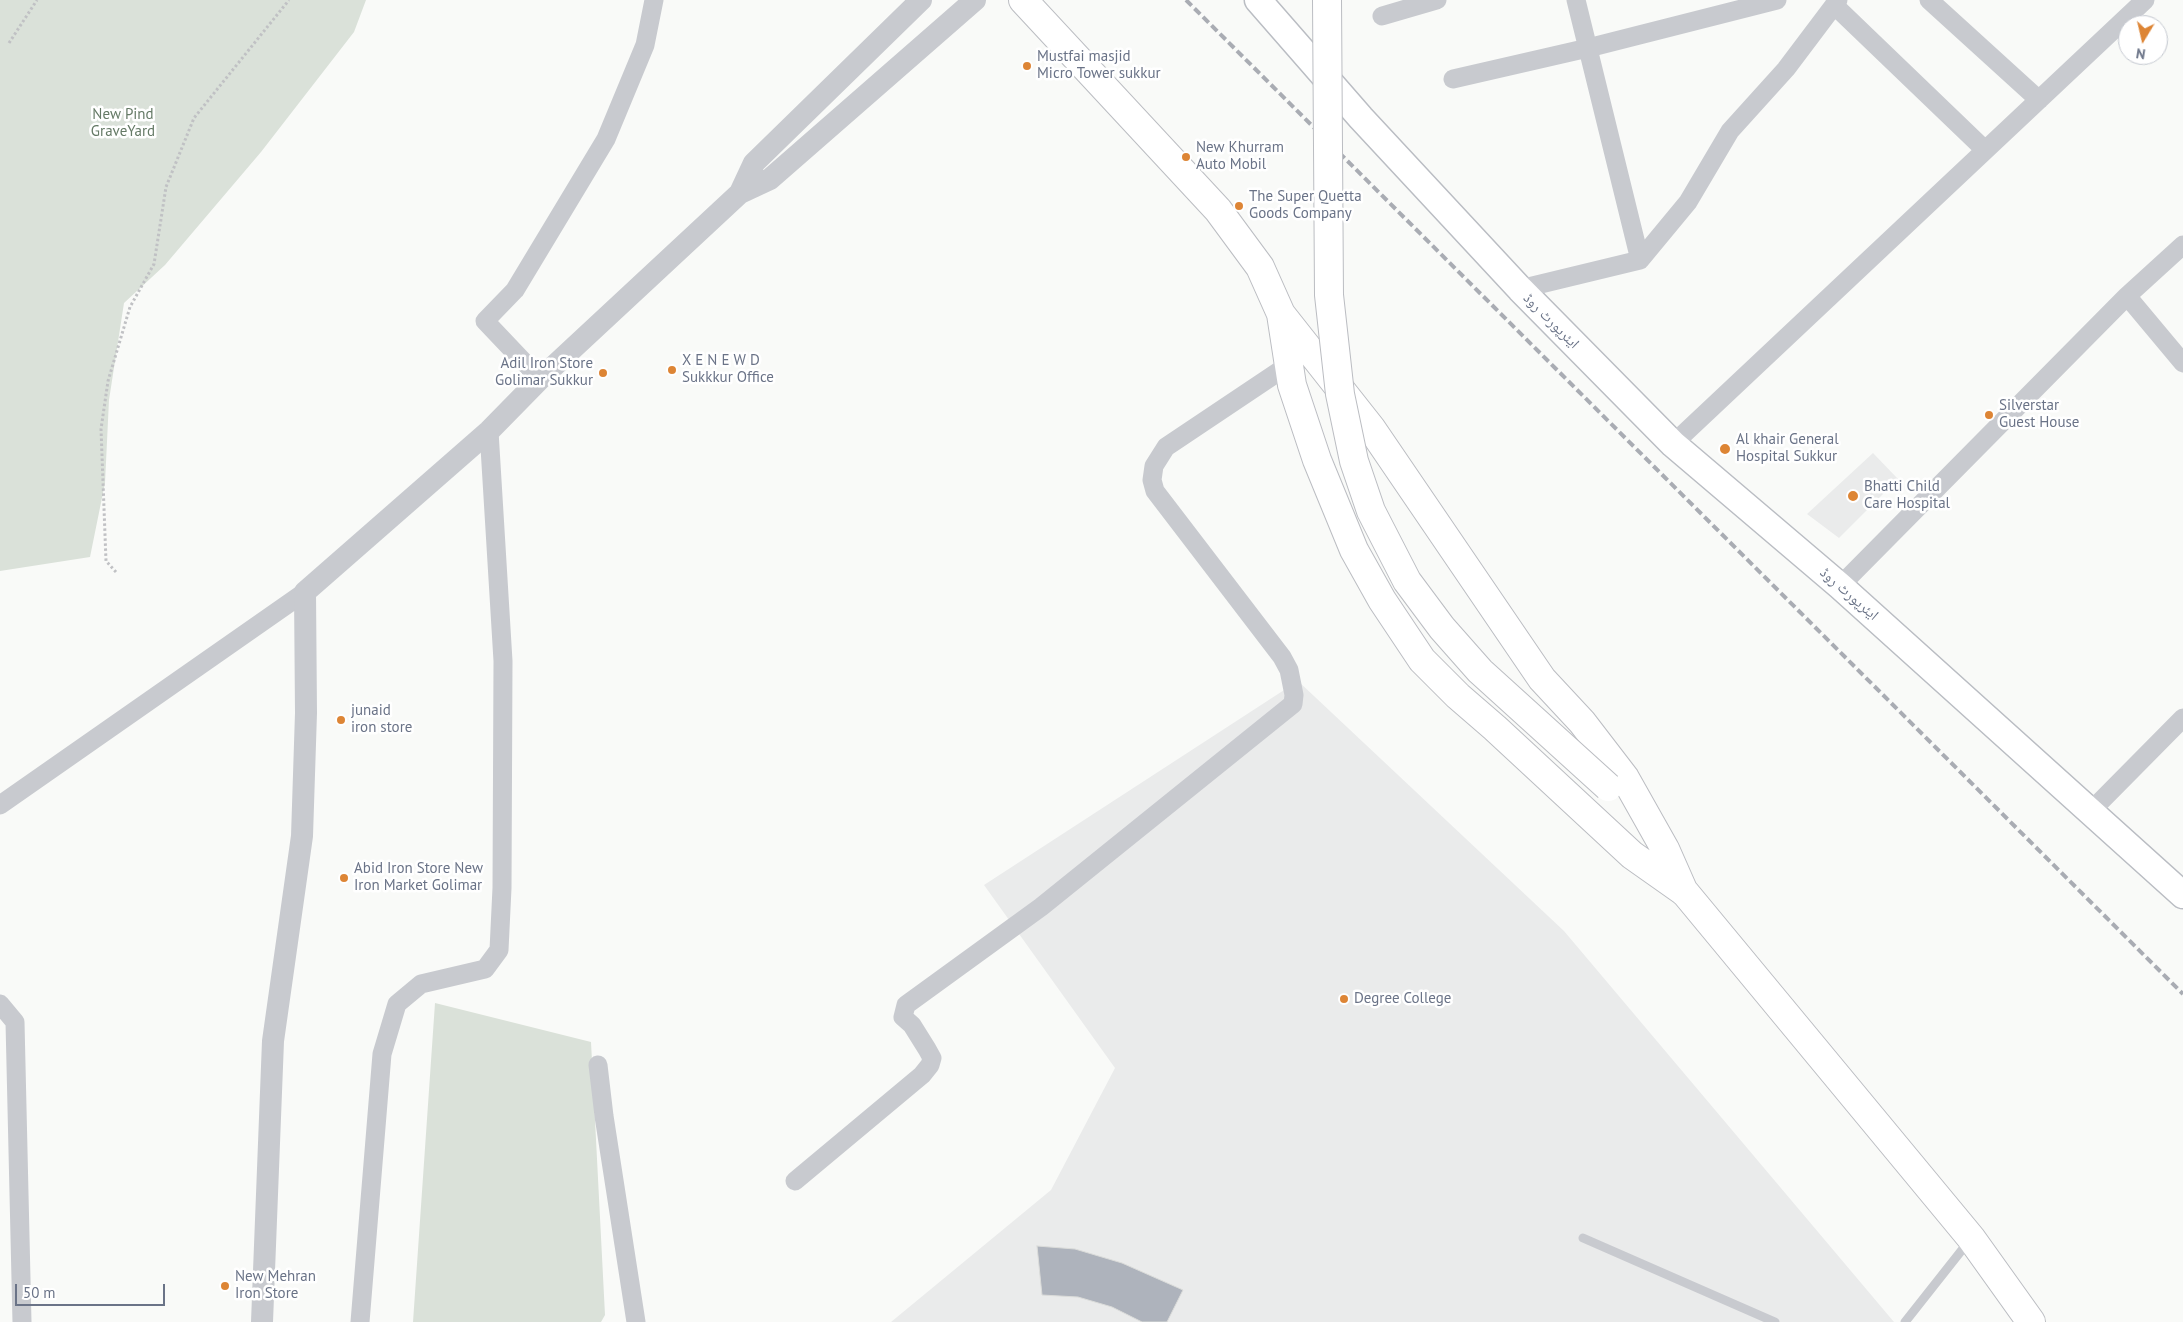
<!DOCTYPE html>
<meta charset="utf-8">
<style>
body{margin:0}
#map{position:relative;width:2183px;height:1322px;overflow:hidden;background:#f9faf8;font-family:"PT Sans",sans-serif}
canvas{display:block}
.north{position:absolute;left:2118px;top:15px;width:50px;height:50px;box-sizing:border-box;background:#fff;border:1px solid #c3c7cf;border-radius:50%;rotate:189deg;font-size:14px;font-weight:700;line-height:20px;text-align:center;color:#6a7387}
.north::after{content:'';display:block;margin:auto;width:18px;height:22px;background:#dd8535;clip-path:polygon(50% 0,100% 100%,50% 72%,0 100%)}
.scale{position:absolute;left:15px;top:1284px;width:150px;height:22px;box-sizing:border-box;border:2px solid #6a7387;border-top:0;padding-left:6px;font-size:15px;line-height:18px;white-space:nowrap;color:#6a7387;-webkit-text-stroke:4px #fff;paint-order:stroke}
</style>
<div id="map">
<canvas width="2183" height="1322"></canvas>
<div class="north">N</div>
<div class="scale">50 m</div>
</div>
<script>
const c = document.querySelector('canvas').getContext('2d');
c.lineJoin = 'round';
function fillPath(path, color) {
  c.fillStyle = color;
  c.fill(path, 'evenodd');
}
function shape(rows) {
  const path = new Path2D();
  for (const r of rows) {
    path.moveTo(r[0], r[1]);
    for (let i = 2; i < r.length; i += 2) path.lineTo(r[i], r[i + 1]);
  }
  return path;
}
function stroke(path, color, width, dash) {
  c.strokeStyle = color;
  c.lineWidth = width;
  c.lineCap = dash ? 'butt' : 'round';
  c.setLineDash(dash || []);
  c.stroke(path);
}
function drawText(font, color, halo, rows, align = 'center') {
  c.font = font + ' "PT Sans","Noto Naskh Arabic",sans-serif';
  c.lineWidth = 5;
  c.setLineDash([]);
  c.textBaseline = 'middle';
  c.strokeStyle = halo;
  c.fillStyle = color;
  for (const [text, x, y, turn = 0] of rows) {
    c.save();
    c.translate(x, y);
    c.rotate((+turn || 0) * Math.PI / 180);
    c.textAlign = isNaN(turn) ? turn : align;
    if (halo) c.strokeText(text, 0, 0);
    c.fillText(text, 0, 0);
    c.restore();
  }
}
fillPath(shape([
 [1873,453,1898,479,1839,538,1807,514],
 [1298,681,1564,931,1894,1322,891,1322,1051,1190,1115,1068,984,885]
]), '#eaebeb');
fillPath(shape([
 [0,0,366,0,354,32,261,152,165,265,124,303,109,400,105,483,90,557,0,571],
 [435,1003,591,1042,605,1315,601,1322,413,1322]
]), '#dae1d9');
const building = shape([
 [1037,1246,1075,1249,1122,1263,1183,1290,1167,1322,1142,1322,1112,1307,1078,1297,1042,1295,1037,1246]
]);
fillPath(building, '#aeb3bc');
stroke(building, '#dbdcda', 1);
const secondary = shape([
 [1258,0,1361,118,1520,289,1673,444,1840,586,2183,895]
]);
const primary = shape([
 [1023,0,1218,210,1260,267,1281,314,1371,428,1542,679,1582,722,1625,778,1665,849,1684,892],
 [1281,314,1292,385,1317,460,1354,550,1382,600,1422,660,1458,696,1495,728,1632,855,1683,891],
 [1673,878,1971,1238,2031,1322]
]);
stroke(secondary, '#babdc3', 29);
stroke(primary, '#bbbdc2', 30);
stroke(shape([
 [9,43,37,0],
 [116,572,106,561,101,429,108,381,130,307,154,264,166,187,194,118,289,0]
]), '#c0c1c4', 3, [2.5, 2.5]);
stroke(shape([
 [1583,1238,1775,1322],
 [1905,1322,1969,1241]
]), '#c8cacf', 9);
stroke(shape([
 [1576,0,1640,260],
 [1929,0,2039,100],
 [1834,5,1985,150],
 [1382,16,1437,0],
 [1453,79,1588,48,1777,0],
 [1520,289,1640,260,1688,202,1730,131,1786,69,1838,0],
 [2127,296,2183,363],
 [540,379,485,321,515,290,606,139,645,45,654,0],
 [1673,444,2145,0],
 [1840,586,2127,296,2183,245],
 [0,805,305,592],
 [2090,812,2183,718],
 [0,1004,15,1022,22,1322],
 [598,1065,604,1116,636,1322],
 [795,1181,922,1075,930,1065,932,1058,927,1049,912,1025,903,1017,906,1005,1041,907,1293,704,1294,695,1289,670,1282,657,1155,491,1152,480,1154,466,1166,447,1287,366],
 [360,1322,382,1054,397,1004,421,984,485,969,499,950,502,888,503,661,489,431]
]), '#c8cacf', 19);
stroke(shape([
 [740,193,754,163,921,0],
 [262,1322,273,1041,302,836,306,713,305,592,489,431,540,379,740,193,770,179,975,0]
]), '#c8cacf', 22);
stroke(secondary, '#fff', 26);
stroke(primary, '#fff', 28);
stroke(shape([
 [1186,0,2183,994]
]), '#a9acb3', 4, [8, 4]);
const primaryBridge = shape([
 [1327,0,1329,295,1340,394,1354,461,1371,511,1407,581,1442,628,1480,671,1608,787]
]);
stroke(primaryBridge, '#bbbdc2', 30, []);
stroke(primaryBridge, '#fff', 28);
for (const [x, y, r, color] of [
 [1027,66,5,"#dd8535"],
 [1186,157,5,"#dd8535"],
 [1239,206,5,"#dd8535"],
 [672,370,5,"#dd8535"],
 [603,373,5,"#dd8535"],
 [1989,415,5,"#dd8535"],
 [1725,449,6,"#dd8535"],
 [1853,496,6,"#dd8535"],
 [341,720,5,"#dd8535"],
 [344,878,5,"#dd8535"],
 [1344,999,5,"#dd8535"],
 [225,1286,5,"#dd8535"]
]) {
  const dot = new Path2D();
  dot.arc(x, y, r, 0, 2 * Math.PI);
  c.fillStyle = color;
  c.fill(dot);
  stroke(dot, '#fff', 2);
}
drawText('15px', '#6a7387', '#fff', [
 ["Mustfai masjid",1037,57],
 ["Micro Tower sukkur",1037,74],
 ["New Khurram",1196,148],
 ["Auto Mobil",1196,165],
 ["The Super Quetta",1249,197],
 ["Goods Company",1249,214],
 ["X E N E W D",682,361],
 ["Sukkkur Office",682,378],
 ["Adil Iron Store",593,364,"right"],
 ["Golimar Sukkur",593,381,"right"],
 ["Silverstar",1999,406],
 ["Guest House",1999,423],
 ["Al khair General",1736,440],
 ["Hospital Sukkur",1736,457],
 ["Bhatti Child",1864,487],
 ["Care Hospital",1864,504],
 ["junaid",351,711],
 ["iron store",351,728],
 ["Abid Iron Store New",354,869],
 ["Iron Market Golimar",354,886],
 ["Degree College",1354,999],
 ["New Mehran",235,1277],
 ["Iron Store",235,1294]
], 'left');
drawText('15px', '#657a66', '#fff', [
 ["New Pind",123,115],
 ["GraveYard",123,132]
]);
drawText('15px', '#6a7387', '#fff', [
 ["ایئرپورٹ روڈ",1551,321,45],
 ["ایئرپورٹ روڈ",1849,594,41]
]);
</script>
